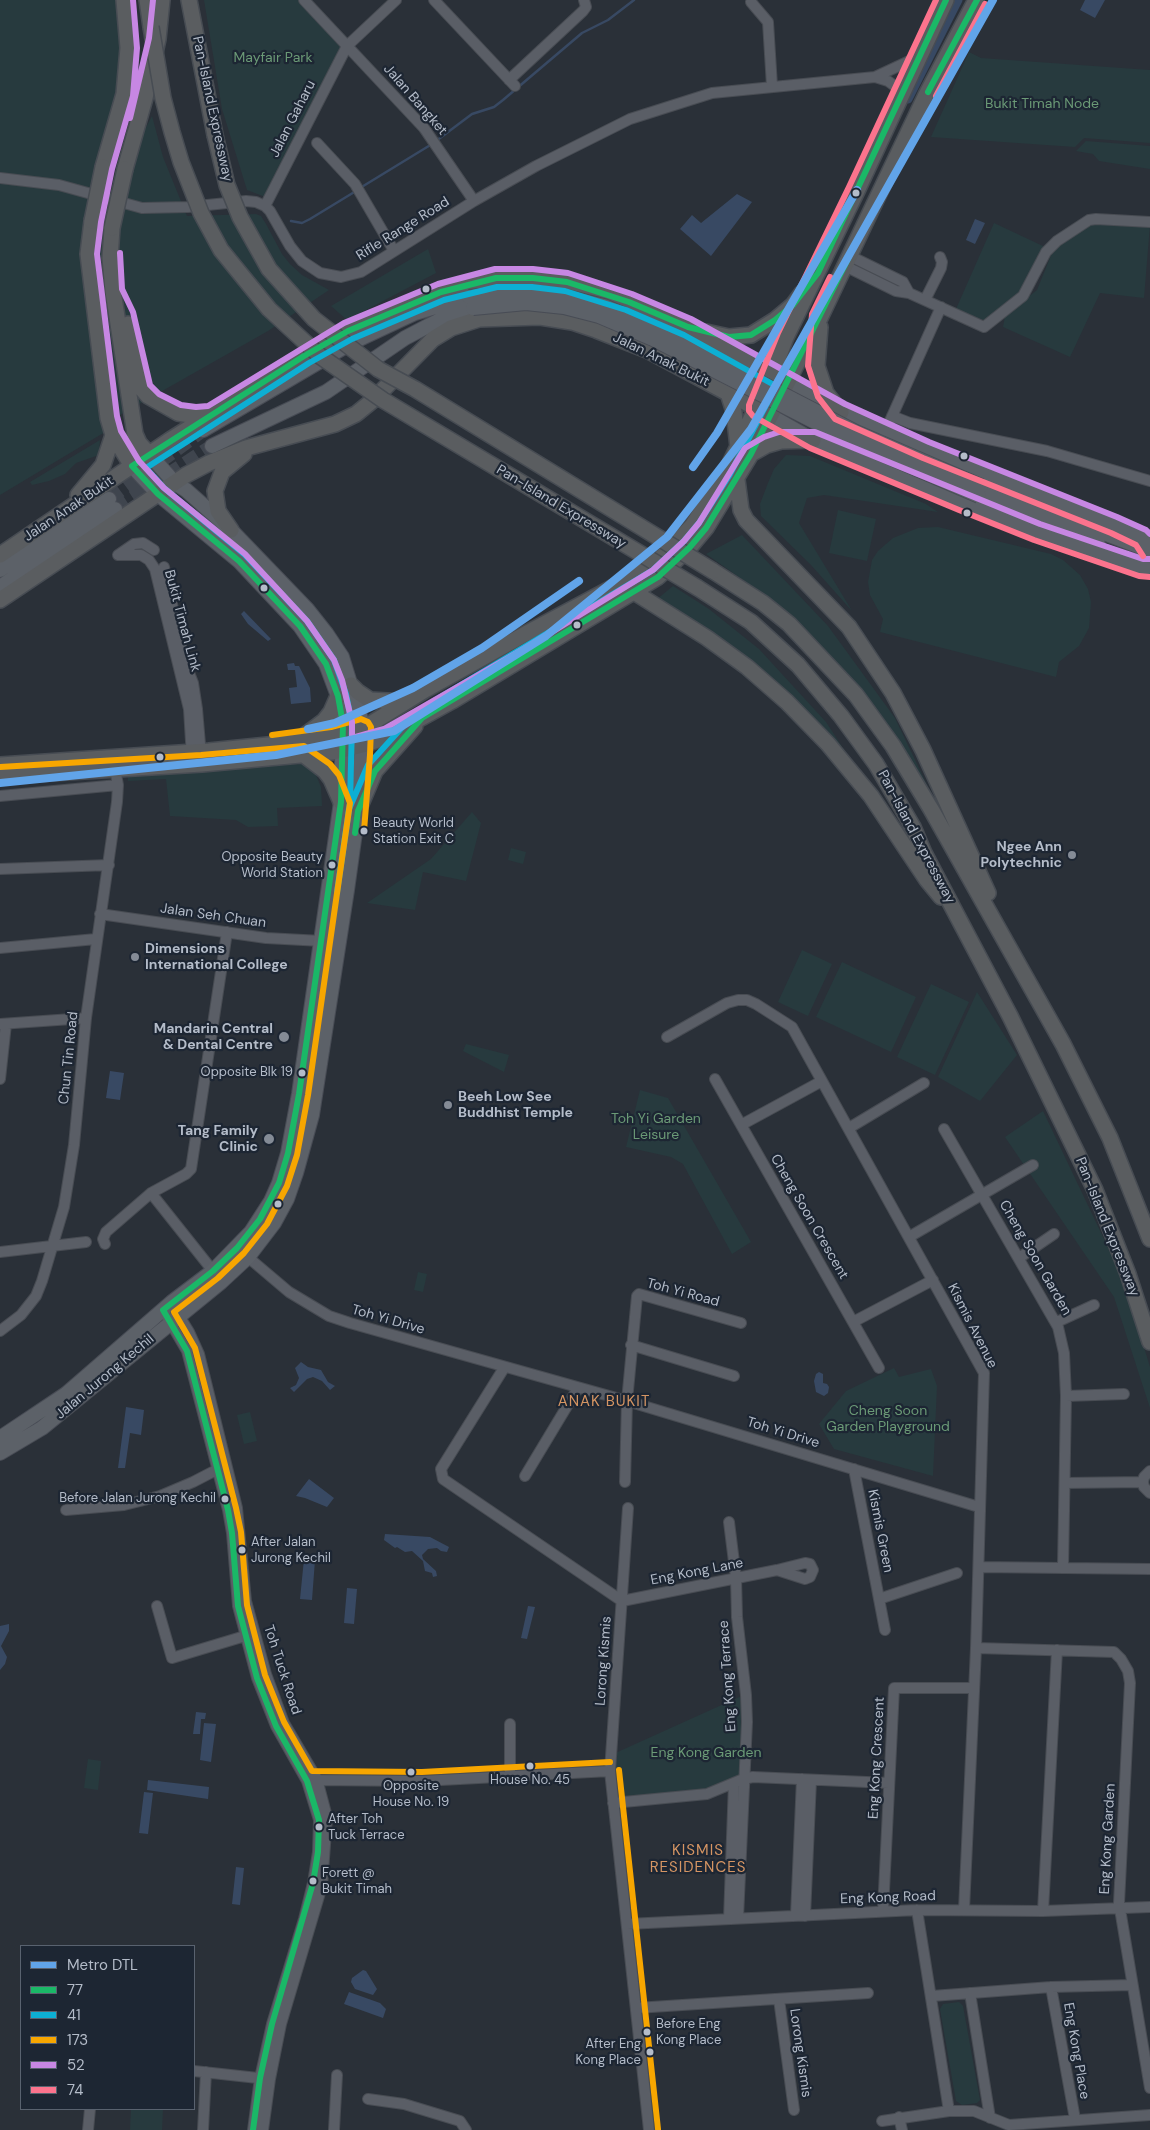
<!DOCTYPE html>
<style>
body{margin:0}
#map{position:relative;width:1150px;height:2130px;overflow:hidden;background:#2a3038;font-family:"DM Sans",sans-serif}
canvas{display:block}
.legend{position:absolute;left:20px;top:1945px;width:175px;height:165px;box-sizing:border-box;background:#1d2633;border:1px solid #59626f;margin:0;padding:6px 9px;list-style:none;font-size:15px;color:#b4bcc9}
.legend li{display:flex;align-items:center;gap:10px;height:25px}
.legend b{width:25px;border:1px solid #59626f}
</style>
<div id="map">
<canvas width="1150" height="2130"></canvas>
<ul class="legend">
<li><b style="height:6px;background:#61a4e9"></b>Metro DTL</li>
<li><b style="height:6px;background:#1ab867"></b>77</li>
<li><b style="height:6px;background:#0dafd3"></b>41</li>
<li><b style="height:6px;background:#f7a600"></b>173</li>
<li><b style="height:6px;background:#c787e3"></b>52</li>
<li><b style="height:6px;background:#fc738d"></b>74</li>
</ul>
</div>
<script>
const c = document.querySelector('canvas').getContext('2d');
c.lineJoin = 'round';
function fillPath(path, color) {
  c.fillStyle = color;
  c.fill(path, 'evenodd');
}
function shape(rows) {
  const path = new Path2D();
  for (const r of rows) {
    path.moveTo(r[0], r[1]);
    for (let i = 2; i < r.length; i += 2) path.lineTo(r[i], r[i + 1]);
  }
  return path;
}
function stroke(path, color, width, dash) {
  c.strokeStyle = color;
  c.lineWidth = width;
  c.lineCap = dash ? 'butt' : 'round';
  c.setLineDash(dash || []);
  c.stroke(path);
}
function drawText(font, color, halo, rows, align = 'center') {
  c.font = font + ' "DM Sans",sans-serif';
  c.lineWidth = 4.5;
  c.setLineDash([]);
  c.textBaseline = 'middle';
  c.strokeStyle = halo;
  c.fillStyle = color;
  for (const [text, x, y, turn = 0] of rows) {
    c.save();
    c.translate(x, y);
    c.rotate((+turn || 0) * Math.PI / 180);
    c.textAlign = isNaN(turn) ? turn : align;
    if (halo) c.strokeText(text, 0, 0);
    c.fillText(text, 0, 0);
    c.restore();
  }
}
fillPath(shape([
 [0,0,117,0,120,42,115,104,90,201,122,212,135,148,152,116,163,157,187,216,256,214,261,216,266,224,282,254,290,264,302,275,329,290,268,331,104,424,105,432,0,495],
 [204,0,304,0,343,48,268,198,247,190,222,109],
 [969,52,981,58,1150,70,1150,143,1084,138,1075,147,931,137],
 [1086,141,1150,146,1150,169,1099,161,1093,154,1076,151],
 [994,223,1045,247,1021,294,985,321,956,309],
 [1095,223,1150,225,1144,298,1100,293,1070,357,1003,327,1005,316,1037,290,1054,248],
 [428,249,436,273,347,320,331,306],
 [100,440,99,455,76,463,65,474,49,481,32,485,30,482],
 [786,455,810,456,926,504,938,512,824,495,807,498,799,523,852,611,811,565,761,516,760,504,768,483,774,469],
 [838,510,876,519,867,561,829,553],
 [938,527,1051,554,1063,560,1080,575,1088,589,1091,602,1089,628,1079,646,1059,662,1056,677,880,632,883,619,870,595,868,582,872,560,878,551,893,538,918,528],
 [742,535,828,626,895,718,928,787,773,601,706,554],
 [673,586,709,609,759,649,826,722,867,785,822,729,656,600],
 [306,764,316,775,321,787,322,806,277,808,278,826,248,827,236,820,170,816,166,779,128,781,128,775,139,768],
 [472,812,481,823,466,881,423,872,415,910,367,903,431,859],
 [511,848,526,852,523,864,508,860],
 [802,950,832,964,808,1016,778,1002],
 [842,962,916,997,891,1052,816,1017],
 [931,984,969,1002,935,1075,897,1057],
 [977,992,1017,1055,980,1101,938,1077],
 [466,1044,509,1055,504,1072,463,1051],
 [640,1090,668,1098,751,1242,732,1254,683,1164,671,1157,626,1147],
 [1043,1111,1124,1281,1150,1367,1150,1408,1114,1297,1005,1137],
 [418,1272,427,1274,423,1292,414,1290],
 [894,1368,899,1377,931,1369,937,1386,933,1476,834,1449,819,1424,846,1391],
 [250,1412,257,1441,244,1444,237,1415],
 [746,1694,744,1778,709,1793,614,1803,611,1755],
 [88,1759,101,1761,98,1790,84,1788],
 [959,2002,963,2006,980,2100,977,2103,962,2105,956,2101,940,2009,943,2004],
 [131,2109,163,2109,162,2130,130,2130]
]), '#273a3e');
fillPath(shape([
 [1085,0,1105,0,1095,18,1080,10],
 [737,194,752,202,711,256,680,229,692,215,701,223],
 [975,219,985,223,975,244,966,240],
 [244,611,271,639,268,641,248,624,241,614],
 [294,663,295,666,299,666,310,688,311,702,291,704,289,688,297,687,295,670,288,670,287,664],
 [110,1071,124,1073,120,1100,106,1098],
 [301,1362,308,1367,321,1370,328,1382,335,1386,330,1390,322,1381,313,1377,307,1379,294,1392,290,1388,296,1385,299,1378,295,1368],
 [819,1372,823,1374,823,1383,827,1384,829,1387,828,1393,824,1396,816,1392,814,1381,816,1374],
 [126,1407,144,1410,141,1435,130,1433,125,1468,118,1468],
 [309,1479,334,1498,327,1507,305,1498,296,1496],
 [385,1534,430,1537,449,1547,447,1552,441,1551,437,1548,428,1549,422,1555,423,1559,436,1571,437,1576,433,1577,432,1573,425,1571,423,1561,412,1551,405,1552,397,1547,395,1548,384,1540],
 [304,1559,315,1560,312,1600,300,1599],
 [347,1588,357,1589,354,1624,344,1623],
 [528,1606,535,1607,527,1639,521,1638],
 [9,1624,9,1631,1,1646,7,1657,5,1664,0,1670,0,1626],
 [196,1712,206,1713,205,1719,201,1719,200,1734,193,1734],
 [204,1723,216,1724,211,1762,200,1760],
 [148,1780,209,1787,208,1799,147,1790],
 [144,1792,153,1793,148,1834,139,1833],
 [236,1867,244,1868,240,1905,232,1904],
 [363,1970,366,1971,377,1989,373,1995,355,1989,351,1982,352,1978],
 [349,1992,380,2003,386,2009,383,2018,344,2004]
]), '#384963');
stroke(shape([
 [436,141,472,114,494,107,503,100,582,33,608,20,634,0],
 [360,188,432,144],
 [291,221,302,223,310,219,356,191]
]), '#384963', 2.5);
stroke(shape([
 [908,99,958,0]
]), '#384963', 9);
stroke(shape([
 [109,499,203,430],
 [115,509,212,446]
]), '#3f454e', 14, [14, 7]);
const minor = shape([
 [304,0,424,128,474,201],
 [434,0,515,86],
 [751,2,768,22,772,86],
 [875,77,888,81,896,87,901,97],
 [509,80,583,11,586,7,584,0],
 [317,143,355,184,394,251],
 [0,178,59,185,142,208,188,207,246,201,256,202,265,206,270,211,290,246,302,261,320,273,341,277,361,272,474,201,536,166,630,119,712,93,875,77,920,56],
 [265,206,347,46,396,0],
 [850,256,903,282,909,293],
 [845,266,896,291,909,293,984,327,1023,296,1046,252,1057,241,1089,220,1096,219,1150,222],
 [925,300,941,268,942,262,940,257],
 [892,416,910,423,1047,451,1150,481],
 [885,432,941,307],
 [118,555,141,555,149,560,155,569,189,709,192,758],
 [118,555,134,544,143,543,154,550],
 [164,567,184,660,193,683,197,709,201,756],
 [0,796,118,785],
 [0,869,109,865],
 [100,914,266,938,322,941],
 [0,948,96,939],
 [0,1024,86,1018],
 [667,1037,727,1003,738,1000,747,1000,756,1004,792,1027,984,1373,976,1648,964,1910],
 [0,1079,6,1024],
 [715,1079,879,1368],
 [741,1125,822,1081],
 [849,1128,924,1083],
 [944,1129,1058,1327,1064,1353,1066,1396,1063,1568],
 [151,1193,213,1271],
 [909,1237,1033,1165],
 [105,1244,103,1239,106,1232,151,1193,186,1174,191,1169,227,932],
 [0,1252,86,1242],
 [243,1253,289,1292,329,1316,350,1323,627,1401,979,1507],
 [1019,1258,1054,1234],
 [171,1303,189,1332,199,1354,237,1508,246,1601,266,1674,284,1723,317,1779,327,1817,322,1886,281,2024,270,2079,263,2130],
 [163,1310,187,1351,228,1510,232,1533,238,1606,257,1678,276,1726,307,1781,319,1820,318,1852,313,1883,304,1919,272,2024,260,2078,253,2130],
 [853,1322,933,1280],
 [1057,1322,1094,1305],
 [0,1331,21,1315,36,1296,42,1281,64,1207,74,1145,86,1018,117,802,118,785,115,769],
 [631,1345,734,1376],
 [504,1368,441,1469,443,1479,622,1601],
 [1066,1396,1124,1394],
 [854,1469,885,1630],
 [1150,1471,1144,1477,1143,1482,1144,1487,1150,1493],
 [525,1476,578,1388],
 [625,1482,627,1401,637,1296,639,1294,741,1323],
 [1065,1483,1143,1482],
 [628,1508,610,1771,649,2130],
 [66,1510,124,1505,160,1496,193,1482,222,1467],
 [729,1522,736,1578,737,1617,746,1695,747,1722,738,1918],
 [979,1567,1150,1569],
 [879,1599,957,1573],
 [622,1601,777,1570,805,1563,810,1564,813,1570,810,1577,805,1579,777,1570],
 [157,1606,172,1658,245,1636],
 [976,1648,1114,1652,1121,1659,1128,1671,1130,1683,1119,1903,1150,2088],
 [510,1776,510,1724],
 [311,1780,422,1781,610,1771],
 [613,1803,707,1794,743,1779,753,1777,889,1783],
 [917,1910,949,2111],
 [883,1911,894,1688,974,1688],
 [1043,1911,1057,1650],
 [796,1915,802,1779],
 [805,1916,811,1780],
 [729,1919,734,1783],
 [627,1924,917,1910,1043,1911,1150,1907],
 [1051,1987,1075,2119],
 [970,1993,990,2118],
 [932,1996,1051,1987,1132,1985],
 [779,1999,794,2110],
 [636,2008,868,1993],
 [194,2071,267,2079],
 [368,2099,404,2104,460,2121,466,2130],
 [899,2117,902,2130],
 [882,2121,949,2111,974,2111,1009,2125,1150,2115],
 [88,2130,90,2109],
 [203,2130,206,2072],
 [334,2130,337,2075]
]);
const major = shape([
 [788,382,841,412,885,432,1114,525,1142,538,1150,551],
 [771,416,813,440,1037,532,1142,568,1150,568],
 [203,430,351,343,415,313,469,297],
 [212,446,326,392,405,338,426,327,446,317,473,308],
 [981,486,1148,550],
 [979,496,1098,544],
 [0,570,109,499],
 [0,587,115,509],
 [0,1438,66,1394,172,1302,213,1271,251,1232,271,1201,279,1183,288,1153,299,1094,341,802,343,724,338,696,326,664,300,626,239,561,158,494,132,466],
 [0,1453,42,1428,221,1282,248,1257,274,1223,287,1199,296,1173,312,1115,347,890,358,811,362,745,361,719,342,657,326,633,307,609,231,530,186,490,175,483,149,454]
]);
const highway = shape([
 [147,0,151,27],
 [189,0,215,135],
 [103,167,124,94,128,48,124,0],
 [125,169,145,98,158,39,162,0],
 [92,221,88,254,108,418,113,435,132,466],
 [112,228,110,258,113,291,135,434,139,443,149,454],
 [128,324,139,381,142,389,148,396,178,413,196,416,209,414],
 [820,327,817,366,826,393,841,412],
 [706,332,729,337,751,335,775,320,793,305,802,293],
 [728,393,734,412,738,447],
 [751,454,767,445,781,441,813,440],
 [737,480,741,510,746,520,849,627,893,693,923,750,988,893],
 [78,495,103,465,113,435],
 [231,530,218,511,215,491,222,472,244,454],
 [0,555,170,440,304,356,348,331,441,292,496,278,533,278,567,282,629,302,688,327,780,378],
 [713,571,763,603,789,624,856,695,893,746,931,809,1063,1044,1110,1138,1150,1239],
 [698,588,751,622,798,665,841,716,876,764,913,827,924,853,1010,1016,1095,1190,1128,1274,1150,1342],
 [634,592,707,638,747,667,787,702,828,744,871,796,927,880,941,897],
 [0,600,186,475,209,463,246,448,335,424,356,414,372,401,433,339,451,328,479,319,540,317,572,322,596,330,647,350,765,413],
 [351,685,358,692,370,700,404,702],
 [300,739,324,721,331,712,338,696],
 [304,755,325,771,331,779,341,802],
 [0,765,209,751,297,742,343,734,372,723,425,690,527,633,640,573,664,555,692,526,724,476,772,374,786,337,857,191,946,0],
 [0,776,202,764,333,752,362,745,387,737,452,701,658,577,690,547,706,528,751,454,821,316,926,95,976,0],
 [358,811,375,771,415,726]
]);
stroke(minor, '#484c53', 12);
stroke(major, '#484c55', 16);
stroke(highway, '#474c53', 18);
stroke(minor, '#5a5e66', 10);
stroke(major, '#5c6168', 14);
stroke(highway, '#5a5d60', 15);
const majorBridge = shape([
 [469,297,528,292,567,297,604,306,657,329,856,432,981,486],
 [473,308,526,303,564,307,599,316,653,339,854,442,979,496]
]);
const highwayBridge = shape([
 [151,27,163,98,172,132,181,162,201,213,221,250,269,309,320,356,383,400,698,588],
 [215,135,227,185,240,217,269,269,314,319,378,369,415,389,713,571],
 [92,221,103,167],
 [112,228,125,169]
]);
stroke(majorBridge, '#484c55', 16, []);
stroke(highwayBridge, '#474c53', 18, []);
stroke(majorBridge, '#5c6168', 14);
stroke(highwayBridge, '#5a5d60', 15);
stroke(shape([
 [928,92,977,0],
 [355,833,358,811,375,771,422,718,658,577,690,547,706,528,751,454,849,257],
 [253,2130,260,2078,272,2024,313,1883,318,1852,319,1820,307,1781,276,1726,257,1678,238,1606,232,1533,228,1510,187,1351,163,1310,213,1271,237,1248,260,1219,279,1183,288,1153,299,1094,341,802,343,724,338,696,326,664,300,626,239,561,158,494,132,466,304,356,348,331,441,292,496,278,533,278,567,282,629,302,688,327,729,337,751,335,775,320,793,305,818,273,946,0]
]), '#1ab867', 6);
stroke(shape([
 [497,287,532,287,565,291,626,310,684,335,776,386,729,476,699,523,684,541,653,570,417,711,368,765,349,809,337,892,350,803,352,724,346,694,334,660,307,621,245,555,164,488,146,468,309,363,352,339,444,300,497,287]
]), '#0dafd3', 6);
stroke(shape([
 [272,735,331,727,361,719,368,722,371,727,370,755,364,831],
 [0,767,201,755,304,746,330,764,339,775,350,803,308,1095,297,1155,287,1186,267,1224,244,1253,218,1278,174,1312,195,1348,236,1508,241,1532,247,1605,265,1675,284,1722,312,1771,422,1772,610,1762],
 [619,1770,658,2129]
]), '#f7a600', 6);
stroke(shape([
 [133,0,137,48,133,96,112,169,101,222,97,254,117,416,121,431,139,461,164,488,245,554,307,621,334,660,342,680,352,722,352,738,384,729,534,643,653,570,684,541,699,523,745,448,764,437,779,432,815,432,1040,524,1143,559,1150,559],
 [130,118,149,38,153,0],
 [120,253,122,289,133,312,150,385,159,394,181,405,196,407,208,406,344,323,438,284,495,269,533,269,568,273,632,294,691,319,845,404,929,442,1117,517,1146,530,1150,534]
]), '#c787e3', 6);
stroke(shape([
 [936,0,849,187,778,333,749,405,749,411,753,416,810,448,959,510,1034,540,1139,576,1150,577],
 [936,96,985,4],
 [830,277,812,314,808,366,818,397,835,419,923,458,1111,533,1136,545,1143,556]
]), '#fc738d', 6);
stroke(shape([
 [693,467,717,433,857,190],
 [308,729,335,723,413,688,482,648,579,581],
 [0,783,276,755,394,731,546,636,667,537,751,429,993,0]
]), '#61a4e9', 8);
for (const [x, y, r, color] of [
 [856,193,4.5,"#b4bcc9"],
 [426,289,4.5,"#b4bcc9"],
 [964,456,4.5,"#b4bcc9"],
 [967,513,4.5,"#b4bcc9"],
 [264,588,4.5,"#b4bcc9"],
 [577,625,4.5,"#b4bcc9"],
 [160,757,4.5,"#b4bcc9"],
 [364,831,4.5,"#b4bcc9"],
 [1072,855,5,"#848b96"],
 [332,865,4.5,"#b4bcc9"],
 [135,957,5,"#848b96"],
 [284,1037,6,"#848b96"],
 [302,1073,4.5,"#b4bcc9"],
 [448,1105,5,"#848b96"],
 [269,1139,6,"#848b96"],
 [278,1204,4.5,"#b4bcc9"],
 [225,1499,4.5,"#b4bcc9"],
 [242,1550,4.5,"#b4bcc9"],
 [530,1766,4.5,"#b4bcc9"],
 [411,1772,4.5,"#b4bcc9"],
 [319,1827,4.5,"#b4bcc9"],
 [313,1881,4.5,"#b4bcc9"],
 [647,2032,4.5,"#b4bcc9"],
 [650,2052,4.5,"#b4bcc9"]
]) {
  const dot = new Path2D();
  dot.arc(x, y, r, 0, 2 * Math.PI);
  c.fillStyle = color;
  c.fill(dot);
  stroke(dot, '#1d2633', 2);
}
drawText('13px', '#b4bcc9', '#1d2633', [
 ["Beauty World",373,824],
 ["Station Exit C",373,840],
 ["Opposite Beauty",323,858,"right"],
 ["World Station",323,874,"right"],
 ["Opposite Blk 19",293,1073,"right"],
 ["Before Jalan Jurong Kechil",216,1499,"right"],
 ["After Jalan",251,1543],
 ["Jurong Kechil",251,1559],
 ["House No. 45",530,1781,"center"],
 ["Opposite",411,1787,"center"],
 ["House No. 19",411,1803,"center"],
 ["After Toh",328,1820],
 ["Tuck Terrace",328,1836],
 ["Forett @",322,1874],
 ["Bukit Timah",322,1890],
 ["Before Eng",656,2025],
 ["Kong Place",656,2041],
 ["After Eng",641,2045,"right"],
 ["Kong Place",641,2061,"right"]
], 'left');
drawText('14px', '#6b9a76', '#1d2633', [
 ["Mayfair Park",273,58],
 ["Bukit Timah Node",1042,104],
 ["Toh Yi Garden",656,1119],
 ["Leisure",656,1135],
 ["Cheng Soon",888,1411],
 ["Garden Playground",888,1427],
 ["Eng Kong Garden",706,1753]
]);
drawText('14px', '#b4bcc9', '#1d2633', [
 ["Jalan Bangket",415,100,49],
 ["Pan-Island Expressway",212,109,78],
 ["Jalan Gaharu",293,119,-63],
 ["Rifle Range Road",403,229,-32],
 ["Jalan Anak Bukit",661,360,26],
 ["Pan-Island Expressway",561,507,31],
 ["Jalan Anak Bukit",69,509,-34],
 ["Bukit Timah Link",182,621,75],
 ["Pan-Island Expressway",916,837,62],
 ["Jalan Seh Chuan",213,916,8],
 ["Chun Tin Road",69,1058,-84],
 ["Cheng Soon Crescent",809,1217,60],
 ["Pan-Island Expressway",1107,1227,68],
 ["Cheng Soon Garden",1035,1258,60],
 ["Toh Yi Road",683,1293,15],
 ["Toh Yi Drive",388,1320,16],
 ["Kismis Avenue",972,1326,63],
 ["Jalan Jurong Kechil",105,1377,-40],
 ["Toh Yi Drive",783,1433,17],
 ["Kismis Green",880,1531,79],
 ["Eng Kong Lane",697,1572,-11],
 ["Lorong Kismis",604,1661,-86],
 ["Toh Tuck Road",282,1670,72],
 ["Eng Kong Terrace",728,1676,-94],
 ["Eng Kong Crescent",877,1758,-87],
 ["Eng Kong Garden",1108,1839,-87],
 ["Eng Kong Road",888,1898,-2],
 ["Eng Kong Place",1076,2051,80],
 ["Lorong Kismis",800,2053,82]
]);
drawText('bold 14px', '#b4bcc9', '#1d2633', [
 ["Ngee Ann",1062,847],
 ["Polytechnic",1062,863],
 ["Dimensions",145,949,"left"],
 ["International College",145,965,"left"],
 ["Mandarin Central",273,1029],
 ["& Dental Centre",273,1045],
 ["Beeh Low See",458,1097,"left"],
 ["Buddhist Temple",458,1113,"left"],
 ["Tang Family",258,1131],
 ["Clinic",258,1147]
], 'right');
c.letterSpacing = '1px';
drawText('15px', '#d59563', '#1d2633', [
 ["ANAK BUKIT",604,1402],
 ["KISMIS",698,1851],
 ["RESIDENCES",698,1868]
]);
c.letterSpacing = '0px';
</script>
